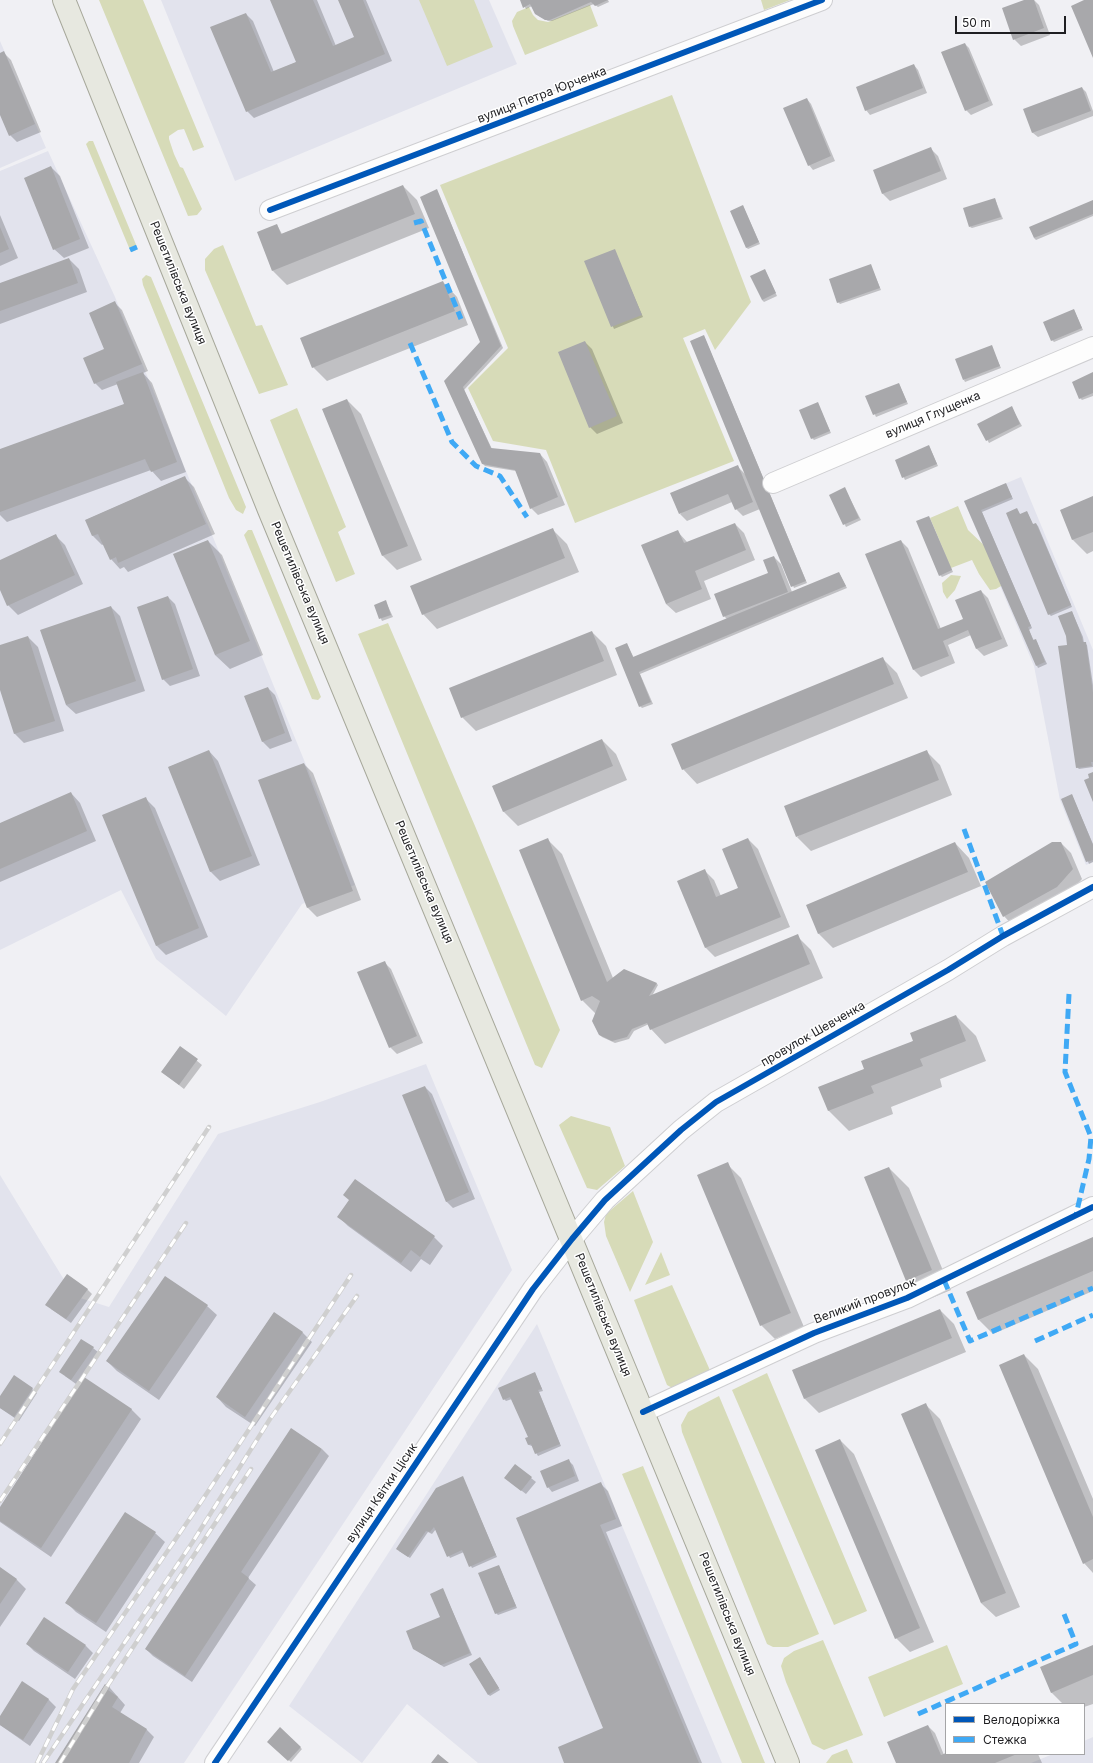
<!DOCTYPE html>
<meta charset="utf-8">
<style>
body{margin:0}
#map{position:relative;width:1093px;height:1763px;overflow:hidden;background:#f0f0f4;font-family:Inter,sans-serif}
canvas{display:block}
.legend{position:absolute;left:945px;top:1703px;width:140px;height:52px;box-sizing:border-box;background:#fff;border:1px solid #a5a5a7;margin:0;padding:5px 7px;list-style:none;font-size:12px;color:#1f1f22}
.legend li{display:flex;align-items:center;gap:8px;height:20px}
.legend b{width:20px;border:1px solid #a5a5a7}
.scale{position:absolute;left:955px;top:16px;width:111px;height:18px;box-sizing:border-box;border:2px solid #1f1f22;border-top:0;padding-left:5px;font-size:12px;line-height:14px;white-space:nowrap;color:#1f1f22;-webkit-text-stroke:3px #fff;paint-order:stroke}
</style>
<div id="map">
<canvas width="1093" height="1763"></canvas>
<ul class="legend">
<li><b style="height:5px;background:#0057b8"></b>Велодоріжка</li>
<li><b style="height:5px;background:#3fa9f5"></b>Стежка</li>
</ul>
<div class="scale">50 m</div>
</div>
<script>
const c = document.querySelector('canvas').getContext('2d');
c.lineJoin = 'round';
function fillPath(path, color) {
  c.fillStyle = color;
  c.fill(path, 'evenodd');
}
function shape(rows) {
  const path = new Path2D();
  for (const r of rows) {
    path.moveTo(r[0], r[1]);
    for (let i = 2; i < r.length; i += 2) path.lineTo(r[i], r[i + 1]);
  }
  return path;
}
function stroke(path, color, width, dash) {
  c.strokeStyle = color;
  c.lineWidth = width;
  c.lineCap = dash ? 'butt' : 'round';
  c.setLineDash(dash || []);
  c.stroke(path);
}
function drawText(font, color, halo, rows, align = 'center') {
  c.font = font + ' Inter,sans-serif';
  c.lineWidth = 3;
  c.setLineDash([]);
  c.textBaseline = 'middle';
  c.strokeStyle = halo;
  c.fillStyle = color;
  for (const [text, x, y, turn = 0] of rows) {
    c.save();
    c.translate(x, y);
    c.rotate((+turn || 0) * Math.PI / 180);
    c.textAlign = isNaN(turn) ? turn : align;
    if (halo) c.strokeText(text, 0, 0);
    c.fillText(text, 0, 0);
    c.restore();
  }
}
fillPath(shape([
 [161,0,489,0,517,64,235,181],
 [0,41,46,148,0,168],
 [48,151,115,297,355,885,302,904,226,1016,156,959,121,890,0,950,0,171],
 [1021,477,1093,650,1093,862,1086,865,1060,800,1034,666,964,501],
 [426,1064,512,1270,184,1763,0,1763,0,1175,74,1296,109,1307,218,1134,320,1102],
 [537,1324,722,1763,478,1763,407,1704,362,1763,289,1706],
 [1093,1737,1093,1763,1031,1763,1053,1754,1084,1754,1084,1741]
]), '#e2e3ed');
fillPath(shape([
 [99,0,143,0,204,147,193,151,184,129,178,130,169,136,169,139,174,154,180,167,183,168,202,209,197,215,188,216],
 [419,0,474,0,493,47,447,66],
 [761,0,790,0,764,10],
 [590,5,598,26,525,55,513,26,512,21,517,12,529,7,533,15,538,20,548,22],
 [672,95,751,302,715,350,705,329,683,338,734,461,575,523,546,450,493,441,468,388,508,348,440,185],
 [89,141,93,141,137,247,136,250,132,252,130,250,86,144],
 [223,245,256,326,262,325,288,385,259,394,205,270,205,259,214,249],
 [146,275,151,277,246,507,243,514,236,510,229,498,143,285,142,279],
 [297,408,346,527,338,532,355,574,336,582,270,420],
 [958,506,968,530,987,548,1000,576,1001,586,996,589,990,590,979,574,972,560,951,568,930,518],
 [248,530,252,530,257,542,321,697,318,700,312,699,244,535],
 [951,575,961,576,955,590,947,599,943,592,942,583],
 [388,623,475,826,560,1030,542,1068,535,1065,358,634],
 [571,1116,610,1127,625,1166,597,1190,587,1188,559,1125],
 [633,1191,653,1242,630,1292,606,1236,604,1222,606,1214],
 [661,1252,670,1275,645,1285],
 [672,1285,713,1377,676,1390,667,1385,634,1300],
 [767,1373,867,1611,834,1625,732,1390],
 [719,1396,819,1634,788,1647,773,1647,767,1644,682,1432,681,1425,688,1412],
 [643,1466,765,1763,742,1763,622,1474],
 [823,1640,863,1735,824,1750,812,1744,786,1682,781,1666,784,1658,794,1651],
 [947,1645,963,1684,884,1717,868,1677],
 [847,1749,853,1763,826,1763,832,1755]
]), '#d7dbb8');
fillPath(shape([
 [272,0,317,0,336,46,355,38,339,0,366,0,392,61,254,118,247,111,246,14,253,21,274,72,297,62],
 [521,0,608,0,609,2,598,7,594,4,552,21,548,21,539,16,532,6,526,9],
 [1027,0,1034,0,1039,5,1050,35,1021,46,1014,39],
 [965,44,969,48,993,105,971,115,966,110],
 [4,53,11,60,41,132,17,142,10,135,0,113,0,54],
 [914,65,918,70,927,93,870,115,866,110],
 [1082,88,1086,92,1093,111,1093,116,1038,137,1033,133,1025,110],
 [807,99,811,104,835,161,813,170,809,165],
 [931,149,938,156,947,179,890,201,883,194,874,171],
 [51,167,60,176,89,248,64,258,54,249],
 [403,186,417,200,429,228,287,285,273,271,277,225,282,234],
 [438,193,503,348,464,390,492,449,540,454,547,462,565,505,538,515,531,508,516,471,485,466,483,464,445,382,482,342],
 [995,199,1003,219,972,228,970,227],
 [1093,202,1093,216,1036,240,1034,238],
 [743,206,760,244,748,249,746,247],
 [0,215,18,258,0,266],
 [614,250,643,317,614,329,586,262],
 [69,259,79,269,87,292,0,324,0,284],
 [871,266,881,290,840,304,838,302],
 [765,270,777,296,764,302,762,300],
 [443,282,457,297,468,325,327,381,313,367],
 [115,303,122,310,148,371,143,373,152,383,186,472,161,481,151,470,7,522,0,515,0,450,126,404,118,384,102,390,95,383,105,350],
 [1074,310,1083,330,1054,342,1052,340],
 [704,336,807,583,794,588,760,509,743,516,736,509,732,502,687,521,680,514,737,466,745,474],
 [585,342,592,349,623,423,597,434,590,427],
 [991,346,1001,368,965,382,964,380],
 [1093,373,1093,396,1082,400,1080,398],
 [899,384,908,404,876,417,867,397],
 [347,400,361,414,422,560,397,570,383,556,323,410],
 [818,404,831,433,814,440,812,438],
 [1013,410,1022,426,989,443,979,424],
 [929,446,938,466,905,480,896,461],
 [184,477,194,487,215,534,128,572,124,567,120,569,111,559,104,544,102,545,93,536,86,520],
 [1006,484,1013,499,982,512,1032,628,1029,630,1034,641,1037,642,1047,664,1038,668,966,502],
 [845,489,861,520,846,527,831,495],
 [1093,498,1093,551,1087,554,1073,540,1061,510],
 [1017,510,1020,515,1027,512,1033,525,1036,524,1038,526,1072,607,1051,616,1049,614],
 [929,517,953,572,942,577,940,575],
 [735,524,744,533,755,560,704,581,711,599,676,613,666,604,678,532,688,543],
 [553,530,567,544,579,572,437,629,423,614],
 [55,535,65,545,83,584,18,615,8,605,0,588,0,561],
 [208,541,222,555,263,655,230,669,215,655],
 [901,541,908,548,941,629,963,620,981,591,988,598,1008,646,984,656,977,649,971,635,948,645,955,663,921,677,914,670,867,555],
 [774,557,781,564,792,592,839,573,847,588,640,674,653,704,642,708,640,706,627,644,634,658,727,619,724,616,770,574],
 [168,597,175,604,200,676,170,686,163,679],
 [386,602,393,617,382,621,375,606],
 [111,607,120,616,145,691,76,714,66,705],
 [1072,612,1083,637,1084,643,1087,645,1093,685,1093,767,1079,769,1077,767,1068,645],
 [592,632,606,646,617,675,476,731,462,717],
 [28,637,38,647,64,731,24,743,15,734,0,686,0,646],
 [883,659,897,673,908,698,697,784,683,769],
 [268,688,275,695,292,741,270,749,263,742,245,697],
 [602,740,616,754,627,780,518,826,504,812,493,786],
 [209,751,218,761,260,865,220,881,211,872,169,767],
 [926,751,940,765,952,795,811,851,797,837],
 [304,764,313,773,361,900,317,917,308,908],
 [71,793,80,803,96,841,0,882,0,824],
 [1072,795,1093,844,1093,862,1089,864,1062,799],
 [146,799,155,808,208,937,166,955,156,945],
 [748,839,758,849,790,927,715,957,706,948,679,881,705,871,714,880,721,896,739,888],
 [548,840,562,854,613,978,656,983,658,985,652,996,797,936,811,950,823,978,665,1044,651,1029,649,1024,634,1031,629,1039,615,1043,602,1037,600,1035,596,1014,582,1000],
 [955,843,969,858,981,886,833,948,819,934,807,906],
 [1061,843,1071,853,1082,879,1067,896,1013,926,1004,916],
 [384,962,391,969,423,1043,397,1054,390,1047],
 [956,1016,976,1036,986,1061,940,1079,942,1087,891,1107,893,1114,849,1131,829,1111,820,1087,865,1069],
 [180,1047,202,1065,184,1089,162,1072],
 [425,1087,432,1094,475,1199,453,1208,446,1201],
 [727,1164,741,1178,804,1327,775,1339,761,1325],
 [889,1168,909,1188,951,1290,927,1300,907,1280],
 [339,1217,434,1237,443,1246,430,1265,421,1259,411,1272,348,1226],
 [1093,1238,1093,1291,993,1334,978,1319],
 [87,1289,92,1294,71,1323,51,1309],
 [207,1306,217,1315,159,1400,117,1371,107,1361],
 [940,1310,954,1324,966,1352,819,1413,805,1399,793,1370],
 [274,1313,303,1333,312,1342,255,1426,226,1407,217,1397],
 [93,1348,98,1352,76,1384,65,1376],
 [1024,1355,1038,1369,1093,1499,1093,1573,1084,1563],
 [535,1373,543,1391,539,1392,561,1446,538,1456,532,1446,529,1445,526,1439,529,1438,512,1399,506,1401,504,1399],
 [32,1389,37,1393,19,1421,0,1408,0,1397],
 [926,1405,940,1419,1020,1607,996,1617,981,1603],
 [131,1409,141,1419,51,1557,0,1522,0,1509],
 [840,1440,854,1454,934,1642,910,1652,896,1638],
 [322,1449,329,1456,248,1578,256,1585,192,1682,153,1656,146,1649],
 [568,1460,573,1465,579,1481,552,1492,548,1487],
 [463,1478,497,1557,472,1568,464,1552,450,1558,436,1529,432,1534,428,1532,410,1558,399,1551],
 [531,1478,536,1482,526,1494,510,1482],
 [601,1484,608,1491,622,1526,606,1532,702,1763,566,1763,605,1729,517,1518],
 [155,1533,165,1542,106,1632,76,1612,67,1603],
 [499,1566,517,1608,498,1615,496,1613],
 [0,1568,17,1580,26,1589,0,1627],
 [443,1590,472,1655,444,1667,416,1650,441,1617],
 [27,1644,86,1646,93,1653,75,1679,34,1651],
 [1093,1646,1093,1704,1084,1707,1084,1704,1063,1704,1051,1692],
 [480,1658,500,1690,490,1696,488,1694],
 [22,1683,49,1700,56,1707,30,1746,0,1725,0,1718],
 [105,1685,110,1688,125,1705,120,1713,147,1730,154,1737,139,1763,56,1763],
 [928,1726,935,1733,944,1755,1038,1754,1042,1763,897,1763],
 [280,1729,302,1749,291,1762,268,1742]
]), '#0003');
fillPath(shape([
 [270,0,313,0,333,46,354,37,338,0,363,0,385,54,246,112,210,27,246,13,271,72,296,62],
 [520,0,608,0,595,6,591,2,550,20,545,20,535,14,530,4,523,8],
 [1024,0,1034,0,1044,28,1013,40,1002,8],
 [1084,0,1093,0,1093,58,1071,6],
 [965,43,989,101,965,111,941,52],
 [4,51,35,124,9,136,0,115,0,53],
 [914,64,923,88,865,111,856,87],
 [1082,87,1091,111,1032,133,1023,109],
 [807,98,831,156,808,166,783,108],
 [931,147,941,171,882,194,873,170],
 [51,166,80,239,53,250,24,178],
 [403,185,415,214,272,271,257,232,277,224,281,234],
 [437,189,501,346,463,387,491,448,540,453,558,497,530,509,515,470,482,464,444,381,480,342,420,197],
 [995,198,1001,217,969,227,963,208],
 [1093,200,1093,214,1034,238,1029,227],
 [743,205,759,242,746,248,730,211],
 [0,227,9,249,0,253],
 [615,249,642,315,611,327,584,261],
 [69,258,78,283,0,311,0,283],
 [871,264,880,288,837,303,829,279],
 [765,269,776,293,762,300,750,276],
 [443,281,455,311,312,368,300,338],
 [115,301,142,364,94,384,83,358,104,349,89,313],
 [1074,309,1082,328,1051,341,1043,322],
 [704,335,806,581,791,587,690,341],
 [585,341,617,416,589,428,558,352],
 [992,345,1000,366,963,380,955,359],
 [143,372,177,462,151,472,145,459,0,512,0,449,124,404,116,382],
 [1093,372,1093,393,1079,399,1072,382],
 [899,383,907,402,873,415,865,396],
 [347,399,408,546,382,556,322,409],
 [818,402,830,431,811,439,799,410],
 [1012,406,1020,424,986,441,977,424],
 [929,445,937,464,902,478,895,460],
 [738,465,753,502,735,510,728,494,679,514,670,493],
 [185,476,206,524,118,563,116,557,110,560,98,534,92,536,85,520],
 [1006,483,1012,497,981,510,1031,626,1028,627,1033,640,1036,639,1045,662,1036,666,964,501],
 [845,487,859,518,843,525,829,495],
 [1093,496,1093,532,1072,540,1060,510],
 [1017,508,1020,514,1027,511,1033,524,1036,523,1071,605,1048,615,1006,513],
 [929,516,952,570,939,576,916,521],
 [735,523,746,550,695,571,702,589,666,604,641,545,678,530,684,543],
 [553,528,565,558,422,615,410,586],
 [56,534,75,575,7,606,0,590,0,560],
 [208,540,250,641,215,655,173,554],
 [901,540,938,629,963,619,955,600,981,590,1002,639,976,649,968,630,943,641,949,656,913,670,865,554],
 [774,556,788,592,723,617,714,594,768,573,763,560],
 [839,572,846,586,639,672,651,702,639,707,615,648,627,643,633,657],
 [168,596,193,669,162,680,137,607],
 [386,600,391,615,379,619,374,605],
 [111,606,136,681,66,705,40,630],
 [1072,611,1081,634,1083,642,1086,642,1093,693,1093,762,1091,762,1092,766,1076,768,1058,646,1067,645,1066,636,1058,616],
 [592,631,604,661,461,718,449,688],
 [28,636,55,721,14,734,0,690,0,645],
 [883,657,894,684,682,770,671,744],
 [268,687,285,733,262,742,244,696],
 [602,739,613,766,503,812,492,786],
 [209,750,252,856,210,872,168,767],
 [927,750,939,780,796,837,784,806],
 [304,763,353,891,307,908,258,780],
 [1093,772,1093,802,1084,780,1089,778,1088,774],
 [71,792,87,831,0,869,0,823],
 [1072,794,1093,845,1093,860,1086,862,1061,799],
 [146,797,199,928,156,946,102,815],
 [548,838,607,982,624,969,657,983,649,996,798,934,810,964,650,1030,647,1023,632,1029,627,1037,612,1041,599,1035,592,1021,600,1001,592,996,581,1001,519,850],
 [748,838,781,917,705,948,677,881,705,869,716,897,738,888,722,849],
 [955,842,968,872,818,934,806,905],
 [1052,842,1061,842,1073,869,1057,887,1003,917,985,882],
 [385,961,417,1036,389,1048,357,972],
 [956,1015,966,1041,920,1059,923,1066,871,1086,874,1093,828,1111,818,1087,864,1069,861,1061,913,1041,910,1033],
 [180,1046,198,1059,179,1085,161,1072],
 [425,1086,469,1192,446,1202,402,1095],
 [728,1162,791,1313,760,1326,697,1175],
 [889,1167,932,1270,906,1281,864,1177],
 [355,1179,435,1236,420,1257,411,1250,401,1263,337,1217,349,1200,343,1195],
 [1093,1237,1093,1271,978,1320,966,1292],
 [67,1274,88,1289,66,1319,45,1305],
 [165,1276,208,1305,149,1391,106,1361],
 [940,1309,952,1338,804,1399,792,1370],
 [274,1312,303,1332,245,1417,216,1397],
 [81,1339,94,1347,71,1380,59,1372],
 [1024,1354,1093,1517,1093,1559,1083,1564,999,1365],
 [535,1372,542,1389,538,1390,560,1444,535,1454,531,1444,528,1445,525,1438,528,1437,510,1397,503,1400,498,1388],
 [14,1375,33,1388,14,1417,0,1408,0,1396],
 [84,1377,132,1409,41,1548,0,1521,0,1507],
 [926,1403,1006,1593,981,1603,901,1414],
 [291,1428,322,1449,241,1572,249,1578,185,1676,145,1649],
 [840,1439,920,1628,895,1639,815,1450],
 [569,1459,575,1476,547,1488,540,1471],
 [515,1464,532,1477,521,1491,504,1478],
 [463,1476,496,1555,469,1567,462,1550,447,1557,434,1527,430,1532,426,1531,408,1557,396,1549,436,1488],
 [601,1482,616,1519,600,1525,699,1763,564,1763,558,1747,603,1728,516,1518],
 [125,1512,156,1532,96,1623,65,1603],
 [499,1565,516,1606,495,1614,478,1573],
 [0,1567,17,1579,0,1604],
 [443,1588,470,1653,441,1665,413,1649,406,1631,440,1617,430,1594],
 [44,1617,86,1645,68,1672,26,1644],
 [1093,1645,1093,1675,1051,1693,1040,1667],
 [480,1657,499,1688,488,1695,469,1664],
 [22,1681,49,1699,23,1740,0,1725,0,1716],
 [105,1684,110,1687,108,1690,118,1697,112,1707,147,1729,129,1763,55,1763],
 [928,1725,941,1755,946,1753,1017,1754,995,1763,896,1763,887,1742],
 [280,1727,301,1747,288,1761,267,1742],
 [438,1754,449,1763,431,1763]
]), '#a8a8ab');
const minor = shape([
 [270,210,822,0],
 [773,483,1093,347],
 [643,1412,814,1333,907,1298,1093,1207],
 [215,1763,533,1289,572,1239,605,1200,681,1130,716,1102,948,970,1003,936,1093,887]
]);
const major = shape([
 [64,0,269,510,788,1763]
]);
stroke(minor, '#ceced1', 22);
stroke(major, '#a7a89b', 24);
stroke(minor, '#fdfdfd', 20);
stroke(major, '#e7e8e0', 22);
const rail = shape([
 [0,1444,209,1127],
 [0,1501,186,1223],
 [37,1763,73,1689,199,1505,351,1275],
 [43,1763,192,1543,270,1419,357,1296],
 [60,1763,106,1688,251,1469]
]);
stroke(rail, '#cfcfcf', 4.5);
stroke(rail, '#fff', 3, [9]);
stroke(shape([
 [414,223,421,221,461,319],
 [130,250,137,247],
 [410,343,452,442,476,466,500,476,527,517],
 [964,829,1003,936],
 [1069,994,1065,1072,1091,1137,1089,1159,1076,1215],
 [944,1280,970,1341,1093,1288],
 [1035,1341,1093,1315],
 [918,1714,1076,1644,1064,1614]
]), '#3fa9f5', 5, [10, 5]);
stroke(shape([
 [270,210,822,0],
 [643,1412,814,1333,907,1298,1093,1207],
 [215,1763,533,1289,572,1239,605,1200,681,1130,716,1102,948,970,1003,936,1093,887]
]), '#0057b8', 6);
drawText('12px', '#1f1f22', '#fff', [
 ["вулиця Петра Юрченка",542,95,-21],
 ["Решетилівська вулиця",178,283,68],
 ["вулиця Глущенка",933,415,-23],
 ["Решетилівська вулиця",300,583,67],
 ["Решетилівська вулиця",424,882,67],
 ["провулок Шевченка",813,1034,-30],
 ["Великий провулок",865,1301,-21],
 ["Решетилівська вулиця",603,1315,68],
 ["вулиця Квітки Цісик",382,1493,-56],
 ["Решетилівська вулиця",727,1614,68]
]);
</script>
